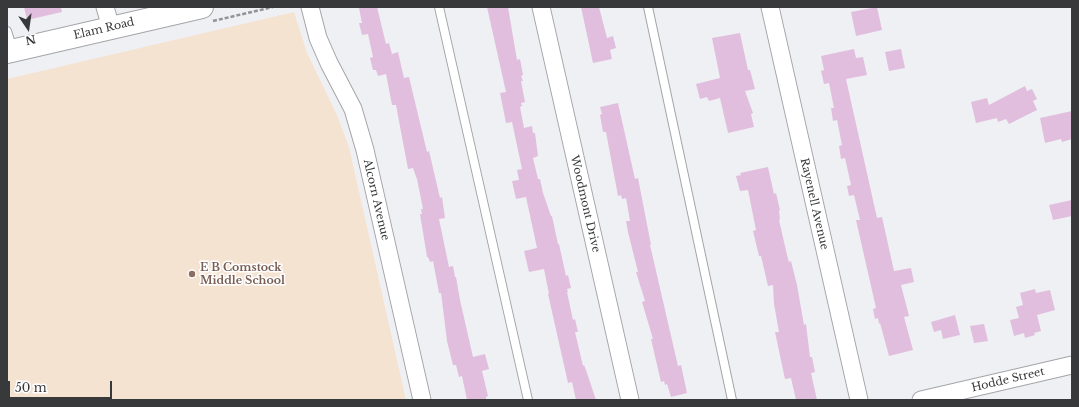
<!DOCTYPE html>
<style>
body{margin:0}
#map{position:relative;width:1079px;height:407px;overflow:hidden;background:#eff0f4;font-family:"Libre Baskerville",serif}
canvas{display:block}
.frame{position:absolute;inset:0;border:8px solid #38393a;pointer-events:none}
.north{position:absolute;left:8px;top:8px;width:40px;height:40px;-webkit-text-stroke:3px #fff;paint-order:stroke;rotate:167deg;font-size:11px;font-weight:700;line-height:16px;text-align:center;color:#38393a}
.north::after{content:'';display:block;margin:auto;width:14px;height:18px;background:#38393a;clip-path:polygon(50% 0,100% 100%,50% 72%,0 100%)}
.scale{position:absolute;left:8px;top:381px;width:104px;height:18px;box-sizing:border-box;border:2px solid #38393a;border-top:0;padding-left:5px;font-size:12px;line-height:14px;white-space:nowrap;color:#38393a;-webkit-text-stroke:3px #fff;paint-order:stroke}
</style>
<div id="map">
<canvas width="1079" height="407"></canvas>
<div class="frame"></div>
<div class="north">N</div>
<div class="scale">50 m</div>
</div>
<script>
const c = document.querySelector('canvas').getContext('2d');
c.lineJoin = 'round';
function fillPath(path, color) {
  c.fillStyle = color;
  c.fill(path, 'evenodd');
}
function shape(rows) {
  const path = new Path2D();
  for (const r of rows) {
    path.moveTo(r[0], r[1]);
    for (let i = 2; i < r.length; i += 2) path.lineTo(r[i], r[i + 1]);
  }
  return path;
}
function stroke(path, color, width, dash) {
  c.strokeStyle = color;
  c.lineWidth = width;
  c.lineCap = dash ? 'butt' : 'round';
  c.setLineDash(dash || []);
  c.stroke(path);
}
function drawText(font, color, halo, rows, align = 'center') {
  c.font = font + ' "Libre Baskerville",serif';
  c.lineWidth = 3;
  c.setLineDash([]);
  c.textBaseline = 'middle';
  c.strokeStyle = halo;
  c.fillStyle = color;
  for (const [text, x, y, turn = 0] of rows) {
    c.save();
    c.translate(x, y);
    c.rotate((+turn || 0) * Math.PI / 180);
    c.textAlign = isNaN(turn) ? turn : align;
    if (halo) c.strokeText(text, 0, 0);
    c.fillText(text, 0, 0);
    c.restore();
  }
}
fillPath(shape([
 [294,12,307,53,337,115,349,147,406,400,7,400,7,79]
]), '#f5e3d2');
fillPath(shape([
 [24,7,61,7,62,12,27,20],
 [366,7,377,7,386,44,389,43,392,54,398,52,404,78,409,77,427,152,429,151,440,198,442,197,445,218,439,219,449,267,453,266,455,277,456,277,460,300,473,357,485,354,489,369,482,371,488,396,486,397,486,400,467,400,462,376,459,377,456,365,453,365,447,341,441,293,439,293,433,261,430,262,428,257,427,257,420,214,422,214,421,209,423,209,417,179,413,168,408,169,396,105,392,105,386,74,378,76,376,70,373,70,370,58,373,57,368,34,362,35,359,23,362,23,359,8],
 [487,7,508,7,517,60,520,59,523,75,521,76,523,81,521,81,525,102,521,103,522,106,520,107,524,128,532,126,533,133,535,133,538,156,533,158,538,179,540,179,543,193,551,216,552,216,558,244,559,244,566,276,568,275,571,288,567,289,568,292,567,292,573,320,575,319,578,332,575,332,583,366,584,365,586,370,596,400,576,400,572,382,568,383,548,294,549,294,544,269,529,272,524,251,537,248,526,197,516,199,512,181,519,180,517,170,522,169,512,122,506,123,500,93,506,92],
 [581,7,599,7,607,38,613,36,616,48,610,50,612,59,593,63],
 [877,7,882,30,856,36,851,12],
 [740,33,748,70,750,70,755,89,745,91,753,113,751,114,754,127,728,133,720,98,709,101,707,97,700,99,696,84,720,78,712,38],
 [854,49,856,58,863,57,867,75,846,79,877,218,882,217,894,271,911,268,914,282,901,285,909,316,904,317,913,350,889,356,880,323,879,324,878,318,875,319,873,309,876,308,856,220,860,220,854,195,849,196,847,186,851,185,845,158,841,159,839,146,842,145,837,120,833,121,831,108,834,108,829,83,824,84,821,71,824,70,821,56],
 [901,49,905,68,889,71,885,52],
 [1025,86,1027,91,1032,89,1037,99,1033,101,1037,110,1009,124,1006,119,998,122,997,118,976,123,971,102,987,98,989,105],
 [618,103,635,179,638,178,651,245,650,245,678,366,681,365,687,393,671,397,667,384,665,385,664,381,661,382,651,339,653,339,642,302,645,301,636,272,638,272,628,232,626,221,630,221,626,198,622,199,621,195,618,196,606,132,603,132,600,115,602,114,600,107],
 [1072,111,1072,139,1062,142,1061,139,1045,143,1040,118],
 [768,167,774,194,776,193,780,210,779,211,780,219,779,220,787,255,789,262,791,261,797,285,804,325,806,324,810,357,812,357,815,372,811,373,817,400,796,400,791,378,785,379,775,332,779,332,774,304,773,285,768,286,761,256,759,256,753,231,756,230,748,190,740,191,736,176,741,175,740,173],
 [1072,200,1072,216,1053,220,1049,205],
 [1035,289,1036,293,1050,290,1055,310,1037,315,1041,331,1034,333,1035,335,1025,338,1024,333,1014,336,1010,320,1019,318,1016,307,1023,305,1020,293],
 [955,315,960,335,943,339,941,330,934,332,931,322],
 [984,324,988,341,974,343,970,326]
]), '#e1bedd');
const lane = shape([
 [439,7,528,400],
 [648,7,732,400],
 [7,31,13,50]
]);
const street = shape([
 [105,7,111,28],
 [310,7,318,38,329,63,353,109,365,150,422,400],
 [541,7,630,400],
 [770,7,859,400],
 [921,400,1072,365]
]);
const secondary = shape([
 [7,52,202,7]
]);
stroke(lane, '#a4a5a9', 10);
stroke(street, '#a4a5a9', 19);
stroke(secondary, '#a4a5a9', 24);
stroke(shape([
 [213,21,273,7]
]), '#929395', 2.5, [4, 2]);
stroke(lane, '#fff', 8);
stroke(street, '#fff', 17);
stroke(secondary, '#fff', 22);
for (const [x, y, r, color] of [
 [192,274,4,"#8d6e63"]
]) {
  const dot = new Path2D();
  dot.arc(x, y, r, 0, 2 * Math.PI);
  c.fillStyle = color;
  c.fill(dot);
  stroke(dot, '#fff', 1.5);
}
drawText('11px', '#38393a', '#fff', [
 ["Elam Road",104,29,-13],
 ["Alcorn Avenue",376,200,77],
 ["Woodmont Drive",585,204,77],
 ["Rayenell Avenue",814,204,77],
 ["Hodde Street",1008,380,-13]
]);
drawText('bold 11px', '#785e54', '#fff', [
 ["E B Comstock",200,268],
 ["Middle School",200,281]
], 'left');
</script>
